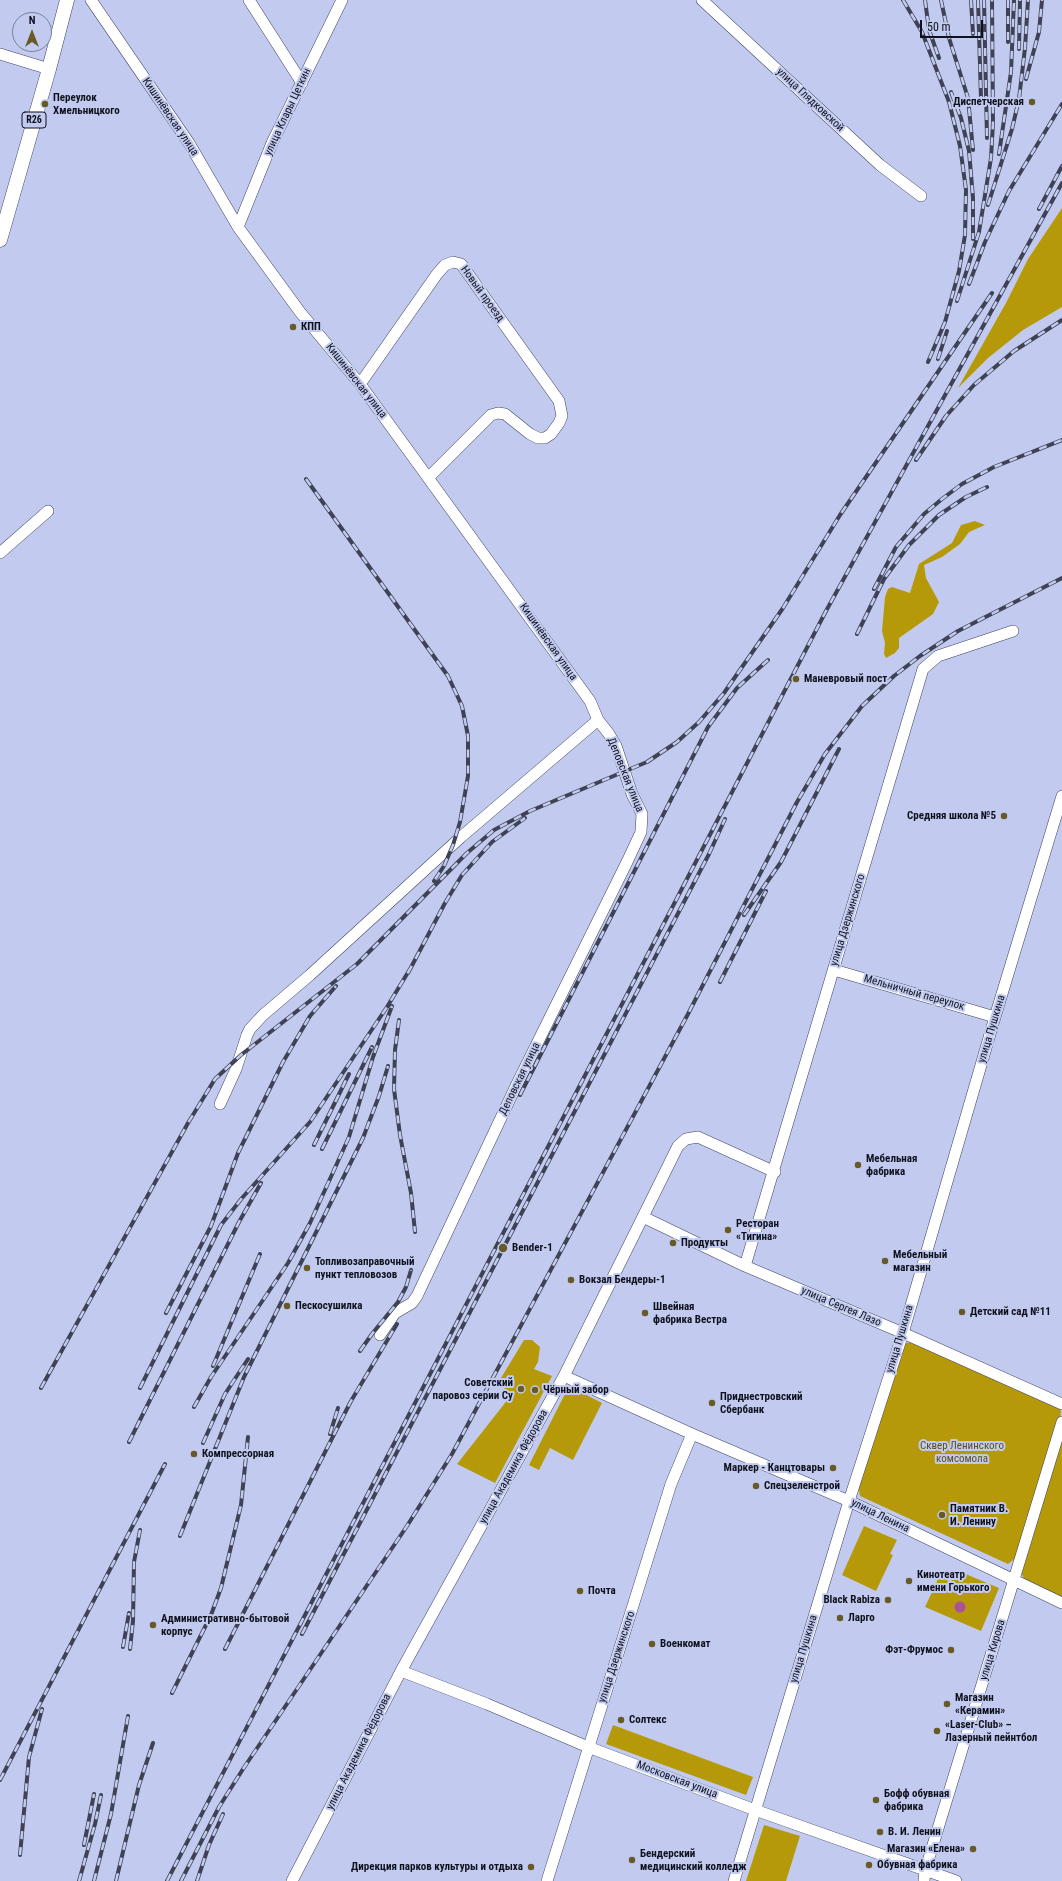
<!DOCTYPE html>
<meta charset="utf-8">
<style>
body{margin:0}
#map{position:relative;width:1062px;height:1881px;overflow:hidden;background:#c2cbef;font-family:"Roboto Condensed",sans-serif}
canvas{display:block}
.north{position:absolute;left:12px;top:12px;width:40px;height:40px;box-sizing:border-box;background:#c2cbef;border:1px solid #7a819b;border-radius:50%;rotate:0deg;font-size:11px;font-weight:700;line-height:16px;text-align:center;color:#0f111d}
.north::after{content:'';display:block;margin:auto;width:14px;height:18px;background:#675a27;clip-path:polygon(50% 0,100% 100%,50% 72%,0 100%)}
.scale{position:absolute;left:920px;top:20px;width:63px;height:18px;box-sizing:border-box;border:2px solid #0f111d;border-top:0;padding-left:5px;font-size:12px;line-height:14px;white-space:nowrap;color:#0f111d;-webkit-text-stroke:3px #c2cbef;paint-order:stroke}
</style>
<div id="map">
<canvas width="1062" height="1881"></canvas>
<div class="north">N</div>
<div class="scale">50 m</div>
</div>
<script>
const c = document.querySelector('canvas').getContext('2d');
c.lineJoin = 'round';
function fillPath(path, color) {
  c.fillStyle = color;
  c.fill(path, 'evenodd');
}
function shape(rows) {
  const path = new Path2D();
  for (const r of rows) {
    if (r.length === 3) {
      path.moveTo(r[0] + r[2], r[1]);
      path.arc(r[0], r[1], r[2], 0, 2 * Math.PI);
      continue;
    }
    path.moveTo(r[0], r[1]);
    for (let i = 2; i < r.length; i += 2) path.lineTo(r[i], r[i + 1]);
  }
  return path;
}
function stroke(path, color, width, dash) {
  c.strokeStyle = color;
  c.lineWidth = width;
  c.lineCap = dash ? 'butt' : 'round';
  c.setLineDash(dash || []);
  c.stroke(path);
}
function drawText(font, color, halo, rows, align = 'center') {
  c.font = font + ' "Roboto Condensed",sans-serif';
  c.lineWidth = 4;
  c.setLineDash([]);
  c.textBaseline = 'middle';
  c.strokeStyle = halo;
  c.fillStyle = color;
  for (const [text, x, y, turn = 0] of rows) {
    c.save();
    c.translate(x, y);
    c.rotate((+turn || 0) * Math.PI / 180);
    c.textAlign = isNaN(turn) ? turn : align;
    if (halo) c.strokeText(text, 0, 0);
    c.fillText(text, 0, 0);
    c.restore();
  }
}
fillPath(shape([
 [1062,208,1062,307,1023,330,988,358,958,388,1006,303,1028,259],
 [975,521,985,525,969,532,960,544,942,557,924,565,926,578,939,602,933,614,899,638,899,648,895,653,886,658,884,654,885,643,882,631,885,597,888,589,892,587,910,593,919,564,952,543,961,525],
 [524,1340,532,1340,540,1347,538,1362,534,1369,552,1376,495,1483,457,1464,512,1394,500,1385,501,1378],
 [912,1342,1054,1403,1061,1411,1060,1421,1017,1557,1008,1564,860,1496,858,1485,903,1347,906,1343],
 [569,1386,602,1403,573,1460,550,1448,539,1470,529,1465],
 [1062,1422,1062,1598,1025,1581,1018,1566],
 [864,1526,897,1540,890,1554,893,1555,876,1591,842,1575],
 [956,1570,999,1588,981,1631,925,1607,939,1577,951,1582],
 [613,1725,753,1777,746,1795,606,1744],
 [764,1825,800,1836,786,1881,746,1881]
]), '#b69909');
fillPath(shape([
 [960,1607,5.5]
]), '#aa5199');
const minor = shape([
 [91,0,189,143,238,227,300,312,360,384,590,701,598,720,609,734,616,746,632,794,642,814,641,832,627,862,516,1086,417,1296,412,1303,395,1313,380,1335],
 [249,0,302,83],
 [702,0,880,165,921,196],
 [0,54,49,69],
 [238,227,272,143,342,0],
 [360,384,437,274,445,265,453,262,461,264,559,401,562,416,559,423,551,434,545,438,538,438,530,434,505,414,498,413,491,415,428,478],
 [0,553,48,511],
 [834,970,995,1017],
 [220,1104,236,1069,247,1035,250,1029,263,1015,310,975,461,837,598,720],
 [643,1217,745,1266,903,1333,1062,1404],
 [745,1266,923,669,938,656,1013,631],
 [564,1376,692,1434,849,1501,1062,1603],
 [401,1671,487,1704,588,1747,755,1810,956,1881],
 [292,1881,401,1671,564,1376,678,1146,686,1139,698,1137,775,1172],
 [547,1881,671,1484,692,1434],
 [734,1881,849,1501,903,1333,995,1017,1062,796],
 [924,1881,925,1871,1062,1422]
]);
const major = shape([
 [0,240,49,69,67,0]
]);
stroke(minor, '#3f4562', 12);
stroke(major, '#3f4562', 15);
stroke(minor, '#fff', 11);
stroke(major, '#fff', 14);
const rail = shape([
 [903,0,922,32,949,102,960,146,966,190,965,235,959,271,945,322,928,362],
 [925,0,929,30,939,58],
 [941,0,949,38,968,98,973,150],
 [971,0,973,34],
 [978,0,981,98],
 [984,0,987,138],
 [1008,0,1008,42],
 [1019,49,1020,0],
 [1026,79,1039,32,1042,0],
 [951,92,961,118,969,151,973,198,973,239],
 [999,154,1011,72,1014,0],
 [988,205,1012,129,1019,99,1025,48,1028,0],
 [1039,209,1062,166],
 [969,284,985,242,1009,191,1062,104],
 [957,301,979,232,991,158,993,123,992,0],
 [938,359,947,331],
 [916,460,946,416,974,385,1014,351,1062,320],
 [306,479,440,665,448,676,462,706,468,736,468,776,460,822,453,845,444,866,434,881],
 [874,589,896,547,924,514,942,499,962,484,994,467,1062,440],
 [857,634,884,579,909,545,939,515,966,497,987,487],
 [744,915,781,862,839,749],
 [408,973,445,903,462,875,492,842,525,818],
 [720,982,766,891],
 [399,1020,395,1050,394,1089,400,1135,411,1193,415,1232],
 [520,1095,708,727,737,688,768,660],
 [314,1145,349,1074],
 [322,1149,372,1047],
 [166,1313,211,1226,238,1153,283,1062,310,1016,336,986],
 [360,1351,372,1334,398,1302,406,1287,411,1270],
 [213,1366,260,1254],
 [41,1388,188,1123,215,1079,241,1055,357,964,467,853,494,830,530,811,647,762,677,742,699,722,724,693,783,608,840,515,992,293],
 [140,1388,221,1225,242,1198,310,1122,387,1007,410,969],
 [194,1407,211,1377,288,1263,310,1223,349,1137,373,1057,392,1006],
 [330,1434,338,1408],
 [129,1442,239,1222,261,1183],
 [203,1443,225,1394,248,1359],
 [180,1536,244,1377,363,1138,379,1096,388,1066],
 [302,1634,709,854,725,819],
 [123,1647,129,1613],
 [130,1649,133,1621,134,1562,140,1530],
 [225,1649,351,1401,397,1324],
 [172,1693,211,1615,221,1588,241,1505,248,1437],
 [0,1780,165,1464],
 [84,1845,94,1794],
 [20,1855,29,1757,42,1709],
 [79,1881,95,1824,101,1795],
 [94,1881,111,1814,128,1716],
 [116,1881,139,1785,153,1743],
 [167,1881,826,611,1062,183],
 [181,1881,219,1807,243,1769,407,1526,452,1454,688,1014,797,802,825,754,862,706,894,676,920,656,958,631,1062,578],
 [197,1881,209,1845,223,1814]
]);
stroke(rail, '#3e4254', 4);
stroke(rail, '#c2cbef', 2.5, [8]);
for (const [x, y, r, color] of [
 [1032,102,4,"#675a27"],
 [45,104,4,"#675a27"],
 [293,327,4,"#675a27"],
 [796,679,4,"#675a27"],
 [1004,816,4,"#675a27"],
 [858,1165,4,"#675a27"],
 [728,1230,4,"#675a27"],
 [673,1243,4,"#675a27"],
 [503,1248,5,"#675a27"],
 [885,1261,4,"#675a27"],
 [307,1268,4,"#675a27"],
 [571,1280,4,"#675a27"],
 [287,1306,4,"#675a27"],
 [962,1312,4,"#675a27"],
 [645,1313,4,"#675a27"],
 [521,1389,4,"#675a27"],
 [535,1390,4,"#675a27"],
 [712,1403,4,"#675a27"],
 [194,1454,4,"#675a27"],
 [833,1468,4,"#675a27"],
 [756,1486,4,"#675a27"],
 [942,1515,4,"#675a27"],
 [909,1581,4,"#675a27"],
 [580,1591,4,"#675a27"],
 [888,1600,4,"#675a27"],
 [840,1618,4,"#675a27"],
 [153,1625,4,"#675a27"],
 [652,1644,4,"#675a27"],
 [951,1650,4,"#675a27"],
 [947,1704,4,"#675a27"],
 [621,1720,4,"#675a27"],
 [937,1731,4,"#675a27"],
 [876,1800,4,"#675a27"],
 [880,1832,4,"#675a27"],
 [973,1849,4,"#675a27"],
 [632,1860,4,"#675a27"],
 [869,1865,4,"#675a27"],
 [531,1867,4,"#675a27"]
]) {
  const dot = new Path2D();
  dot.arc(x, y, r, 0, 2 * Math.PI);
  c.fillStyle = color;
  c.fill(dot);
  stroke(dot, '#c2cbef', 1.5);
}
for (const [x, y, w] of [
 [34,120,24]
]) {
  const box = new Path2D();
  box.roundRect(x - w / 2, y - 8, w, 16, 3);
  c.fillStyle = '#c2cbef';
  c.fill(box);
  stroke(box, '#0f111d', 1);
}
drawText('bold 10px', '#0f111d', null, [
 ["R26",34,120]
]);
drawText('bold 11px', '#0f111d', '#c2cbef', [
 ["Переулок",53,98],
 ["Хмельницкого",53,111],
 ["Диспетчерская",1024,102,"right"],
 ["КПП",301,327],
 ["Маневровый пост",804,679],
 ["Средняя школа №5",996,816,"right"],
 ["Мебельная",866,1159],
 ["фабрика",866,1172],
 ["Ресторан",736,1224],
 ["«Тигина»",736,1237],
 ["Продукты",681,1243],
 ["Bender-1",512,1248],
 ["Мебельный",893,1255],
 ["магазин",893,1268],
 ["Топливозаправочный",315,1262],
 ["пункт тепловозов",315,1275],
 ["Вокзал Бендеры-1",579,1280],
 ["Пескосушилка",295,1306],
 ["Швейная",653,1307],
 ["фабрика Вестра",653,1320],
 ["Детский сад №11",970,1312],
 ["Советский",513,1383,"right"],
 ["паровоз серии Су",513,1396,"right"],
 ["Чёрный забор",543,1390],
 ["Приднестровский",720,1397],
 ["Сбербанк",720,1410],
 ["Компрессорная",202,1454],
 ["Маркер - Канцтовары",825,1468,"right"],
 ["Спецзеленстрой",764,1486],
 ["Памятник В.",950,1509],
 ["И. Ленину",950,1522],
 ["Кинотеатр",917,1575],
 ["имени Горького",917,1588],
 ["Почта",588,1591],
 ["Black Rabiza",880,1600,"right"],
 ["Ларго",848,1618],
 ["Административно-бытовой",161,1619],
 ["корпус",161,1632],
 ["Военкомат",660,1644],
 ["Фэт-Фрумос",943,1650,"right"],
 ["Магазин",955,1698],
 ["«Керамин»",955,1711],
 ["Солтекс",629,1720],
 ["«Laser-Club» –",945,1725],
 ["Лазерный пейнтбол",945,1738],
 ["Бофф обувная",884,1794],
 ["фабрика",884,1807],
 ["В. И. Ленин",888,1832],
 ["Магазин «Елена»",965,1849,"right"],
 ["Бендерский",640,1854],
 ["медицинский колледж",640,1867],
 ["Обувная фабрика",877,1865],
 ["Дирекция парков культуры и отдыха",523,1867,"right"]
], 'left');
drawText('11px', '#0f111d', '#c2cbef', [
 ["улица Глядковской",810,100,43],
 ["улица Клары Цеткин",288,112,-65],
 ["Кишинёвская улица",170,117,56],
 ["Новый проезд",482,294,54],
 ["Кишинёвская улица",356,381,52],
 ["Кишинёвская улица",548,642,55],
 ["Деповская улица",625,775,68],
 ["улица Дзержинского",848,920,-73],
 ["Мельничный переулок",914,993,16],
 ["улица Пушкина",992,1029,-73],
 ["Деповская улица",520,1079,-64],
 ["улица Сергея Лазо",841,1307,23],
 ["улица Пушкина",900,1339,-73],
 ["улица Академика Фёдорова",514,1467,-61],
 ["улица Ленина",880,1516,26],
 ["улица Пушкина",804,1649,-73],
 ["улица Кирова",993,1650,-73],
 ["улица Дзержинского",617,1657,-72],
 ["улица Академика Фёдорова",359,1752,-63],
 ["Московская улица",677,1780,21]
]);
drawText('11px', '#5a4e1b', '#c2cbef', [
 ["Сквер Ленинского",962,1446],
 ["комсомола",962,1459]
]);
</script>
